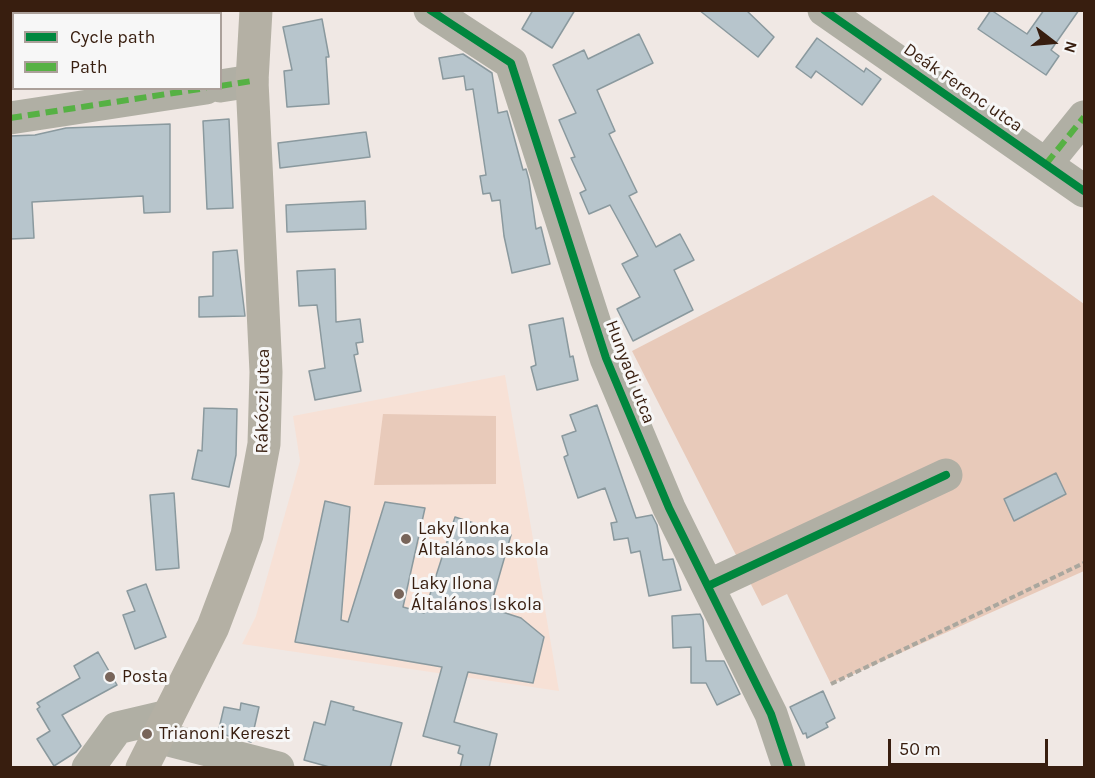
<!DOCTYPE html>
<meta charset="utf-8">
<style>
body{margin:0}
#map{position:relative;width:1095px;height:778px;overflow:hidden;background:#f0e8e4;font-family:Karla,sans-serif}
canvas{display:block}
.frame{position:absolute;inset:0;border:12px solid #381e0f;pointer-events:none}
.legend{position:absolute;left:12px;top:12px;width:210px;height:78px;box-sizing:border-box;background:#f7f7f7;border:2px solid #aba09a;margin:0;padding:8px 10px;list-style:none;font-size:18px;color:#381e0f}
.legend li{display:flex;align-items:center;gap:12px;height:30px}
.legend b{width:30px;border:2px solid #aba09a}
.north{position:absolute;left:1023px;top:12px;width:60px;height:60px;-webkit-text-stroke:4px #f7f7f7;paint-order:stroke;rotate:106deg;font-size:16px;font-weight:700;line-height:24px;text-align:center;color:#381e0f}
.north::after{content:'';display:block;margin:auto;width:21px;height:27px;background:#381e0f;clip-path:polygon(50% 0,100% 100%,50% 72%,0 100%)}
.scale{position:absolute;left:888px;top:739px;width:160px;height:27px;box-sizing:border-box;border:3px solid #381e0f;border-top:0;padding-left:8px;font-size:18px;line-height:21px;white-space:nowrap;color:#381e0f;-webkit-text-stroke:4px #f7f7f7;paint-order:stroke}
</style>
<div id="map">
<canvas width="1095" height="778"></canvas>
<div class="frame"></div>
<ul class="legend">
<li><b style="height:8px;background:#00873e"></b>Cycle path</li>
<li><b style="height:8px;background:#56b144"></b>Path</li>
</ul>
<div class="north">N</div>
<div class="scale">50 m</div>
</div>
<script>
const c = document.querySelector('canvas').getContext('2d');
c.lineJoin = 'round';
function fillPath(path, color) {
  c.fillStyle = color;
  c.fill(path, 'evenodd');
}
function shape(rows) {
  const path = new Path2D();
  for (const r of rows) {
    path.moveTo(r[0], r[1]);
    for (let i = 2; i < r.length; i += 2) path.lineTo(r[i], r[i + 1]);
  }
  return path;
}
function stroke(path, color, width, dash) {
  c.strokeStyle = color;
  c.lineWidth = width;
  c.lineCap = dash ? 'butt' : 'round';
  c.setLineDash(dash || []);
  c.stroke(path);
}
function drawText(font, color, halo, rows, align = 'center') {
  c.font = font + ' Karla,sans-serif';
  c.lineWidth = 6;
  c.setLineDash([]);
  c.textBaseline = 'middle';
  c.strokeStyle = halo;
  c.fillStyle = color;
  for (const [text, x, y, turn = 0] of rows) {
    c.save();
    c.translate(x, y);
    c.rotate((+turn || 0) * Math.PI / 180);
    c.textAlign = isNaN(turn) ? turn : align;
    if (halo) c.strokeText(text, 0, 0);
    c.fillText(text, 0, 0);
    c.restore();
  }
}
fillPath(shape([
 [505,375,559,691,242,644,256,616,300,461,293,416]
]), '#f7e1d6');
fillPath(shape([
 [933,195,1084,304,1084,571,831,684,787,594,762,606,632,351],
 [383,414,496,416,496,484,374,485]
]), '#e8caba');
const building = shape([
 [533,10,575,10,552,48,522,29,533,10],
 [699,10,746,10,774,37,758,57,699,10],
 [991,10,1027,34,1044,10,1079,10,1051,50,1059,56,1046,75,978,29,991,10],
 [322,19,329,57,326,57,329,104,287,107,284,71,292,70,283,27,322,19],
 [639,34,653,63,597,90,615,131,609,134,637,192,629,196,656,247,680,234,694,260,674,270,693,310,633,341,617,309,640,297,622,264,638,256,610,205,589,214,580,193,586,190,571,158,575,157,559,120,576,113,553,65,584,50,588,59,639,34],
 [817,38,864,72,866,68,881,79,862,105,816,71,811,78,796,67,817,38],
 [463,54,492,73,498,113,507,111,523,170,526,169,529,180,536,229,541,227,550,264,512,273,504,236,500,200,492,201,490,193,483,194,480,176,486,175,473,89,466,90,464,76,443,79,439,58,463,54],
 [229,119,233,208,207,209,203,121,229,119],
 [170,124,170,212,144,213,143,196,32,202,34,238,10,239,10,136,35,135,66,128,170,124],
 [366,132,370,157,280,168,278,143,366,132],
 [365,201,366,229,287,232,286,205,365,201],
 [237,250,245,316,199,317,199,297,213,296,213,252,237,250],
 [335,269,336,322,360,319,363,342,356,343,358,354,354,355,361,391,315,400,309,371,325,368,317,305,299,306,297,271,335,269],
 [563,318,570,357,573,356,578,380,537,390,531,367,536,365,529,325,563,318],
 [597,405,636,518,652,515,657,525,663,560,673,559,681,590,649,596,640,551,631,553,628,538,614,540,611,523,617,522,605,488,578,498,564,457,568,455,562,436,576,431,570,415,597,405],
 [204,408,237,409,236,455,229,487,192,479,198,450,202,451,204,408],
 [1056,473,1066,494,1014,521,1004,499,1056,473],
 [174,493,179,568,156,570,150,495,174,493],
 [325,501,350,507,341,620,348,622,385,502,425,508,403,607,424,613,455,517,511,535,490,608,521,618,544,637,533,683,468,672,454,722,497,734,489,768,460,768,463,755,458,753,460,746,423,736,442,667,295,642,325,501],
 [146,584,166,637,135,649,123,615,135,611,127,591,146,584],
 [700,614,703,620,706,661,724,661,740,694,717,705,706,683,691,683,691,647,673,648,672,616,700,614],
 [98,652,117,685,62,715,81,746,76,752,54,766,37,739,50,731,37,709,40,707,37,703,80,678,74,666,98,652],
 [823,691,835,718,826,723,828,727,807,738,806,733,803,734,790,707,823,691],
 [331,701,354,707,353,710,402,723,390,768,333,768,304,760,314,722,325,725,331,701],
 [241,703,259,707,251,742,218,733,224,707,240,710,241,703]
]);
fillPath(building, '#b7c5cc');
stroke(building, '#8a999e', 1.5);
stroke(shape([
 [831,684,1084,563]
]), '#aaa79e', 4, [6, 3]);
stroke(shape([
 [430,10,511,63,606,358,669,508,771,714,789,768],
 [824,10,1084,191],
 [220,86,252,81],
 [10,118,206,88],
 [1046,164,1084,117],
 [708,586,946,475],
 [157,737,278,768],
 [88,768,117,728,168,716]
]), '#b0afa4', 33);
stroke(shape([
 [142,768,213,627,233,574,247,535,264,444,266,372,252,81,256,10]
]), '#b4b0a4', 33);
stroke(shape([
 [220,86,252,81],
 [10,118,206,88],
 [1046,164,1084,117]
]), '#56b144', 6, [12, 6]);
stroke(shape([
 [430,10,511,63,606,358,669,508,771,714,789,768],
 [824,10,1084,191],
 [708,586,946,475]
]), '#00873e', 8);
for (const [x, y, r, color] of [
 [406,539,6,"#78655a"],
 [399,594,6,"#78655a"],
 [110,677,6,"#78655a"],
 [147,734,6,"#78655a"]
]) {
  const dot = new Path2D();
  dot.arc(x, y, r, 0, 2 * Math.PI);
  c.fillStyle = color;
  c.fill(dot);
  stroke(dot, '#f7f7f7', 2);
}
drawText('18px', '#381e0f', '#f7f7f7', [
 ["Deák Ferenc utca",963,88,35],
 ["Hunyadi utca",630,372,69],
 ["Rákóczi utca",263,401,-89]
]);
drawText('18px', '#381e0f', '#f7f7f7', [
 ["Laky Ilonka",418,529],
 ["Általános Iskola",418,550],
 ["Laky Ilona",411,584],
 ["Általános Iskola",411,605],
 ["Posta",122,677],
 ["Trianoni Kereszt",159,734]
], 'left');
</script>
